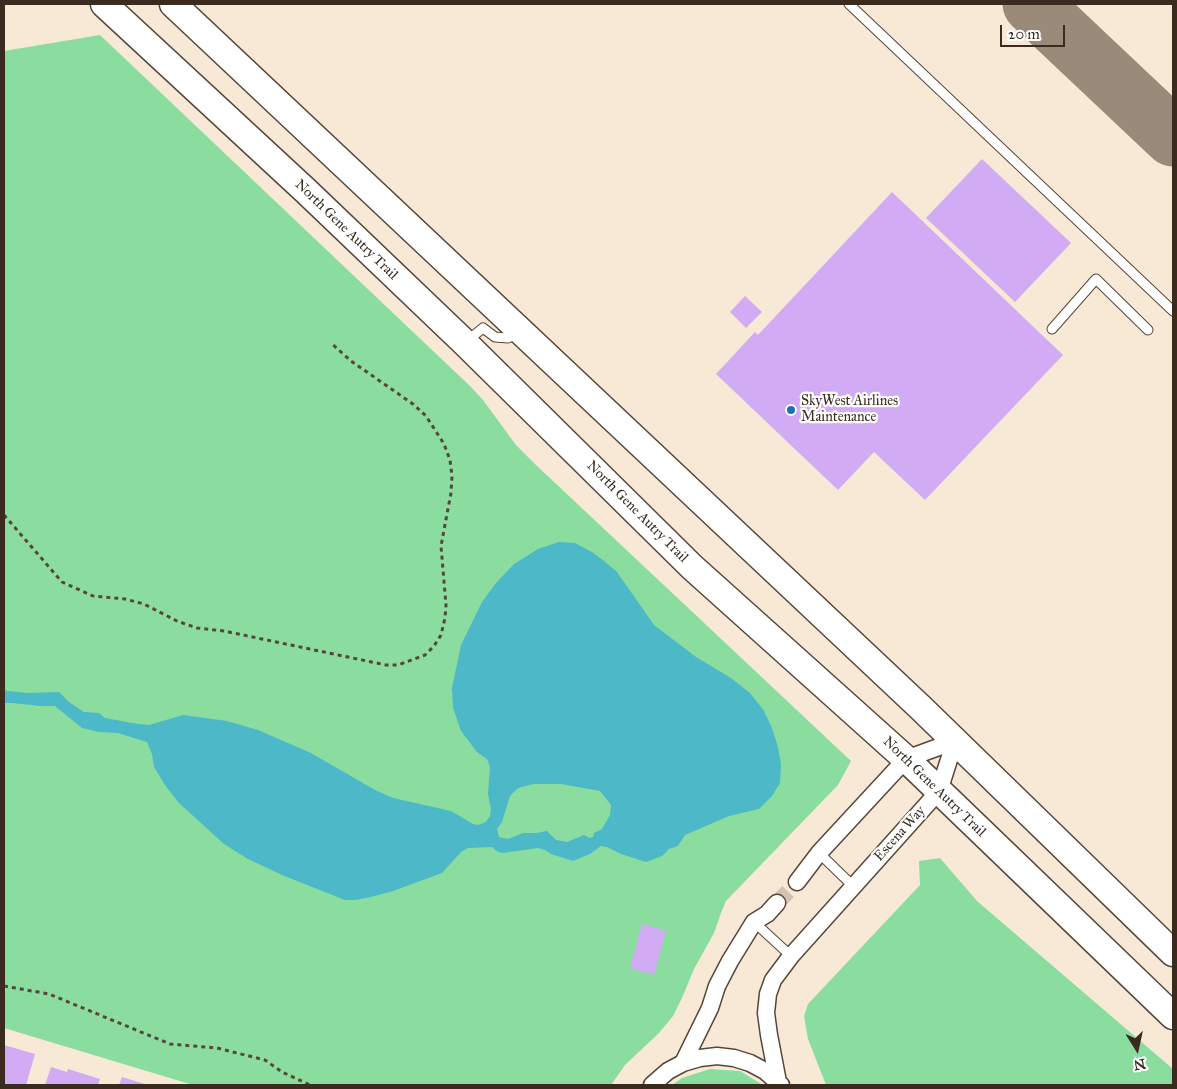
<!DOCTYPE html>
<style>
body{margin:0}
#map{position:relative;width:1177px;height:1089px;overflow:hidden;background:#f7e9d6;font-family:"IM FELL Great Primer",serif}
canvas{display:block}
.frame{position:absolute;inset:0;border:5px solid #3b2a1e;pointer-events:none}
.north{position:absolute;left:1112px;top:1024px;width:50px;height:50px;-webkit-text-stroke:4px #fff;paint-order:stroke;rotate:170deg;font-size:14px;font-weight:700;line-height:20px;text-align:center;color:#3b2a1e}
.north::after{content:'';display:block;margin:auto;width:18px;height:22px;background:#3b2a1e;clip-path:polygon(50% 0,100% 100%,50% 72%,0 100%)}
.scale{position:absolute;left:1000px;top:25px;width:65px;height:22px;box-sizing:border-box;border:2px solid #3b2a1e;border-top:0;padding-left:6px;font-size:15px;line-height:18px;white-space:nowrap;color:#3b2a1e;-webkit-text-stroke:4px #fff;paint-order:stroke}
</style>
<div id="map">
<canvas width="1177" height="1089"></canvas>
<div class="frame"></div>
<div class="north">N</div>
<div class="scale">20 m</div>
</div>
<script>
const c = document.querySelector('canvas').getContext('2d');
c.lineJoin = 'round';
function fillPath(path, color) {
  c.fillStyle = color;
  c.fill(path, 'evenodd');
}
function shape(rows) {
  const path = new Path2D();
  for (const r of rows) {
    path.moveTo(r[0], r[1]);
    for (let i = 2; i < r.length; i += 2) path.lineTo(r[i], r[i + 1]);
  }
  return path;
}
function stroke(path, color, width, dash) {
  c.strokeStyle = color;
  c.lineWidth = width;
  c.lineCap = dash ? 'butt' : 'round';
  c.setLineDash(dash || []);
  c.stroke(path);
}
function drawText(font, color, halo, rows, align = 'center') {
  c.font = font + ' "IM FELL Great Primer",serif';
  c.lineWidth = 4.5;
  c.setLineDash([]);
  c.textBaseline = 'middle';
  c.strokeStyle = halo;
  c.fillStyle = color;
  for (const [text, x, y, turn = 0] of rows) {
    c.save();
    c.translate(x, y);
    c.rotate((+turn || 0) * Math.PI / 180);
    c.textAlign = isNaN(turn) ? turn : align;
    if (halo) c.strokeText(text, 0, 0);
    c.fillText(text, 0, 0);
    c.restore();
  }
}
fillPath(shape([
 [100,35,470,386,483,400,516,445,536,465,851,761,838,785,726,901,721,913,714,933,694,969,682,998,673,1016,659,1033,625,1065,611,1085,193,1085,4,1028,4,51],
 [940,858,977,901,1173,1069,1173,1085,826,1085,808,1039,804,1016,808,1004,920,885,919,861],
 [710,1069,740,1071,763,1085,672,1085,682,1078]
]), '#8add9e');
fillPath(shape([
 [559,542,575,543,592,552,604,561,617,572,654,625,696,657,731,678,750,693,764,711,772,728,778,747,781,765,780,783,772,796,759,809,729,816,685,835,678,846,669,849,662,856,646,862,621,854,607,847,601,846,590,854,573,861,551,854,545,850,538,848,503,853,498,852,492,847,468,848,461,852,442,873,393,891,371,897,355,900,345,900,282,875,248,859,224,844,179,803,165,785,154,767,152,754,147,742,118,733,99,732,82,728,55,706,40,706,12,703,4,703,4,688,7,691,28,693,59,692,69,702,84,712,99,713,105,718,138,724,149,725,183,715,227,721,258,730,311,753,375,790,393,798,451,811,473,824,478,825,486,822,490,816,491,809,488,794,490,767,487,759,477,752,461,731,453,708,452,688,461,645,482,602,496,583,514,564,538,549],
 [534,784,561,784,600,791,611,805,610,815,602,829,594,833,593,837,589,838,584,835,567,842,556,840,547,831,536,833,523,833,508,839,499,837,497,829,502,822,510,796,518,788]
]), '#4cb8c8');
stroke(shape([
 [1032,4,1173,137]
]), '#998a7a', 59);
fillPath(shape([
 [982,159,1071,243,1015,302,926,218],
 [892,192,1063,355,925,500,874,452,838,490,716,374,755,332,758,335],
 [745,296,762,312,746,328,730,312],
 [642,924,666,931,654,975,630,968],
 [4,1045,35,1054,26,1085,4,1085],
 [51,1067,67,1072,68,1069,100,1079,98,1085,45,1085],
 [122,1077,148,1085,119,1085]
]), '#d1abf4');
stroke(shape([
 [777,903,797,882]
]), '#d1c3b1', 16, [16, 8]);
const lane = shape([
 [849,4,1173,311],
 [1052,329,1096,279,1148,330],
 [467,341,483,328,495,337,508,338,517,333],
 [819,853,853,886],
 [754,922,791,956]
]);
const street = shape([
 [797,882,819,853,906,759,955,741],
 [683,1063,710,1008,717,986,730,961,754,922,767,914,777,903],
 [778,1082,769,1035,766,1013,768,994,773,980,791,956,939,791,955,741],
 [652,1085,668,1071,683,1063,700,1058,717,1056,734,1058,750,1063,765,1071,781,1085]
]);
const primary = shape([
 [104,4,306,191,465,343,692,567,906,759,1173,1016],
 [173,4,921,708,1173,953]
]);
stroke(lane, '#57473a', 11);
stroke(street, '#57473a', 19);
stroke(primary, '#57473a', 29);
stroke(shape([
 [4,515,62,582,93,596,125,599,144,604,177,621,197,628,224,631,386,665,398,665,425,655,434,646,441,635,445,618,446,605,441,546,451,493,452,476,450,460,444,444,426,416,413,404,351,361,331,343],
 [4,986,49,994,170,1044,217,1048,265,1060,282,1072,310,1085]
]), '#57473a', 3, [4, 4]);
stroke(lane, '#fff', 9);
stroke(street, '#fff', 16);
stroke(primary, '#fff', 26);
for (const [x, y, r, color] of [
 [791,410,5,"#1f6fb2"]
]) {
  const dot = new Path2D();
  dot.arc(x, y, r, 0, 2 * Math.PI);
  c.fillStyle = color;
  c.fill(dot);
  stroke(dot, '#fff', 2);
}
drawText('14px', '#3b2a1e', '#fff', [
 ["North Gene Autry Trail",346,230,44],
 ["North Gene Autry Trail",637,512,45],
 ["North Gene Autry Trail",934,787,44],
 ["Escena Way",900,834,-48]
]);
drawText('14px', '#3b2a1e', '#fff', [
 ["SkyWest Airlines",801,402],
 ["Maintenance",801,418]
], 'left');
</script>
